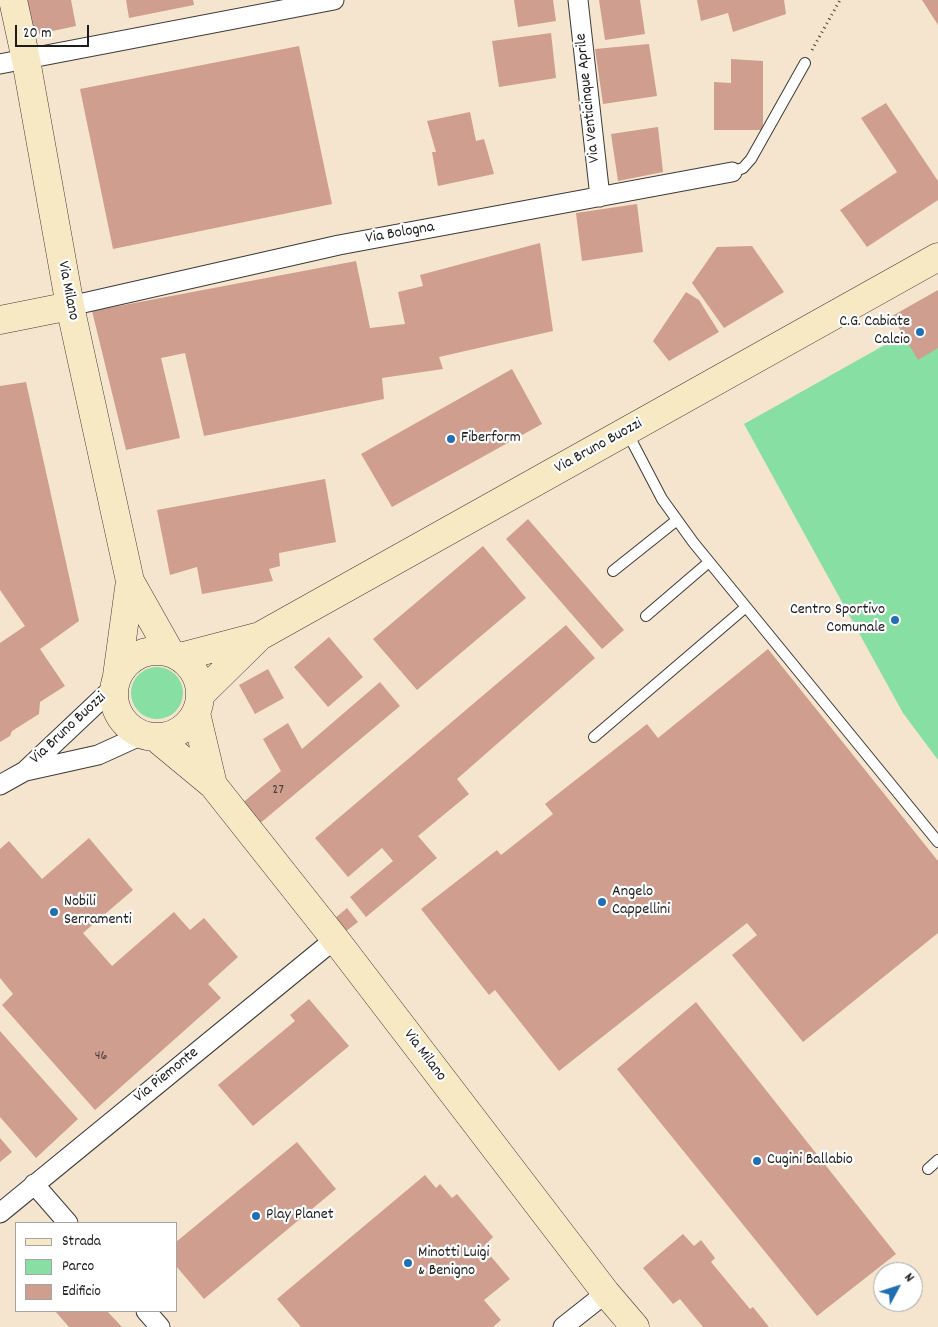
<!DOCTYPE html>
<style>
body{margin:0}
#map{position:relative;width:938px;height:1327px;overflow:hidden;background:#f6e5ce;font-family:Dekko,sans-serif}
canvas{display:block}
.legend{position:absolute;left:15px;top:1222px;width:162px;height:90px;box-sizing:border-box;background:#fff;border:1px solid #a4a4a4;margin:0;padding:6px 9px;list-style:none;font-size:15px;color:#1c1c1c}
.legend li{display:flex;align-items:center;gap:10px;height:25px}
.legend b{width:25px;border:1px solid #a4a4a4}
.north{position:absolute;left:873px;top:1262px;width:50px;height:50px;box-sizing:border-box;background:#fff;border:1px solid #a4a4a4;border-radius:50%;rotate:50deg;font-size:14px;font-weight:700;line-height:20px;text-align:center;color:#1c1c1c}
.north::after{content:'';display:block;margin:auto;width:18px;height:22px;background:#1f6fb2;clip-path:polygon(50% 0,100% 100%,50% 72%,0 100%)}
.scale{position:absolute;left:15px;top:25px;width:74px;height:22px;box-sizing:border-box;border:2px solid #1c1c1c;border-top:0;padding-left:6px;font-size:15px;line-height:18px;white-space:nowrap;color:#1c1c1c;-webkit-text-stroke:4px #fff;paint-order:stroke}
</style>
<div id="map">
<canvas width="938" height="1327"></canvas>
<ul class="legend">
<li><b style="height:6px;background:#f6e9c3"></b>Strada</li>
<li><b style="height:14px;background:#88dfa3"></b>Parco</li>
<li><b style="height:14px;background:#cf9e8f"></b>Edificio</li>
</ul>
<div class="north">N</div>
<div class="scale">20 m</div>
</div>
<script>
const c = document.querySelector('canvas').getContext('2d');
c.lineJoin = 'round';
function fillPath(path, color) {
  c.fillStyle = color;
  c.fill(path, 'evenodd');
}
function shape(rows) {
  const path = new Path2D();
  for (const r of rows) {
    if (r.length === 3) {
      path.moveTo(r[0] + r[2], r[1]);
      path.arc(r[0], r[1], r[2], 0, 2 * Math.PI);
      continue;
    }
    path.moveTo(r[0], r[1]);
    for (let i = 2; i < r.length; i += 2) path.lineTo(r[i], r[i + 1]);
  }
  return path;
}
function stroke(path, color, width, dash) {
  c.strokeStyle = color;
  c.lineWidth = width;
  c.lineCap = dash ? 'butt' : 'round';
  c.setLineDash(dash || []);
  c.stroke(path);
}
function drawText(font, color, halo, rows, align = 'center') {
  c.font = font + ' Dekko,sans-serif';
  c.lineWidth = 4.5;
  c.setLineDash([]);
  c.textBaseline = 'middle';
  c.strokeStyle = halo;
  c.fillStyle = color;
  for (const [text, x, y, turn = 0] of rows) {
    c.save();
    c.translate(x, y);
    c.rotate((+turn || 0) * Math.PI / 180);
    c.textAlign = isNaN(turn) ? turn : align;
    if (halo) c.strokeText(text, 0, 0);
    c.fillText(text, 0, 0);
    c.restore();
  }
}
fillPath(shape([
 [938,315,938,760,903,713,744,424],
 [157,693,26]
]), '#88dfa3');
fillPath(shape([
 [23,0,71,0,76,26,29,36],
 [126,0,193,0,194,5,129,18],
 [514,0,553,0,556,21,518,27],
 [599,0,640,0,645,34,605,40],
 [697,0,784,0,786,14,733,32,728,13,701,21],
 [922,0,938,0,938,25],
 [551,33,556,78,499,87,492,41],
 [649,44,657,96,603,104,595,49],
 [299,46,332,204,113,249,80,89],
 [731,59,763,61,763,130,714,130,714,82,731,83],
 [886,103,938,181,938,200,867,247,840,210,897,172,861,118],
 [470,112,476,141,484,139,494,174,438,186,432,152,436,152,427,121],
 [658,127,663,172,618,181,611,134],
 [637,204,643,252,582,261,576,213],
 [540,243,553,331,439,357,443,369,382,378,384,399,204,436,185,353,161,358,180,438,126,450,92,311,356,261,370,328,405,324,398,292,423,286,420,275],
 [752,246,784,292,724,328,692,283,717,247],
 [938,290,938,348,918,360,892,316],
 [686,292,699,300,719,332,669,361,653,341],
 [512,369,542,424,392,507,361,454],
 [26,382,79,621,40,649,65,686,40,702,39,714,12,731,10,736,0,742,0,643,25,626,0,590,0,386],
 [325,479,336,542,279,553,280,566,269,569,273,581,202,594,197,567,170,575,157,510],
 [528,519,624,630,602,649,506,539],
 [483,546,526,598,417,690,373,639],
 [566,625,595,658,457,779,469,794,418,836,437,858,366,917,350,897,393,861,382,848,348,877,315,838],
 [329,637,363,677,328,707,294,667],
 [768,649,938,861,938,933,803,1042,732,955,757,935,747,923,559,1071,495,990,489,995,421,909,497,850,501,855,553,814,545,804,647,724,658,738],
 [268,669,284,698,255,714,239,685],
 [380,682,400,706,258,825,241,804,281,771,263,739,288,723,302,749],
 [89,838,133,890,83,933,112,966,174,912,190,930,204,918,238,957,208,984,221,998,95,1110,2,1005,13,994,0,978,0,849,9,841,42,879],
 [347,908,358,922,345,932,334,919],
 [309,999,349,1046,253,1126,218,1085,295,1021,290,1015],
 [696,1002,896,1254,817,1316,617,1069],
 [0,1031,78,1119,36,1158,0,1117],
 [0,1138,12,1152,0,1162],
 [297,1142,336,1189,204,1299,176,1266,176,1242],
 [425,1175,436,1188,440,1184,452,1198,457,1194,493,1237,483,1247,510,1279,484,1300,501,1320,493,1327,301,1327,277,1299],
 [683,1234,694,1246,701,1240,715,1258,711,1262,750,1309,753,1307,769,1327,703,1327,680,1299,673,1304,643,1268],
 [55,1311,107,1311,122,1327,69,1327]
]), '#cf9e8f');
const lane = shape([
 [732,172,743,168,751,159,805,63],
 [627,432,662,499,693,542,938,842],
 [613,571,677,520],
 [646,616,709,562],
 [594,737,746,607],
 [928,1169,938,1160]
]);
const street = shape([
 [578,0,600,197],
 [0,64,334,0],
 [70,306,339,245,732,172],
 [26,771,98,755,142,735],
 [0,785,25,771,114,687],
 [34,1184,68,1223],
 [0,1213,335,939],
 [146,1311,160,1327],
 [563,1327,606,1293]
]);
const secondary = shape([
 [13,0,26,60,70,306,130,581,170,652],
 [0,320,70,306],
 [157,694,43],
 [180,657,260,636,938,257],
 [117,676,130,581],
 [201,694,259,637],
 [196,713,213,785],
 [155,737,213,785,335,939,606,1293,635,1327]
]);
stroke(lane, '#3d3a37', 12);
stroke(street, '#3d3a37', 21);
stroke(secondary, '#3d3a37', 29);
stroke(shape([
 [812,50,840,0]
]), '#3d3a37', 3, [1, 4]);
stroke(lane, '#fff', 10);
stroke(street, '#fff', 19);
stroke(secondary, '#f6e9c3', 28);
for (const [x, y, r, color] of [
 [920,332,5,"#1f6fb2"],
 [451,439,5,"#1f6fb2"],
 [895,620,5,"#1f6fb2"],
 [602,902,5,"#1f6fb2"],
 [54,912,5,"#1f6fb2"],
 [757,1161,5,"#1f6fb2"],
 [256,1216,5,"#1f6fb2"],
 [408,1263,5,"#1f6fb2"]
]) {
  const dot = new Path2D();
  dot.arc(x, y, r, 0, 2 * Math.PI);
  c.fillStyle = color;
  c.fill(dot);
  stroke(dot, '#fff', 2);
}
drawText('14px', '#493c39', null, [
 ["27",278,791],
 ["46",101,1057]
]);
drawText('16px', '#1c1c1c', '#fff', [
 ["Via Venticinque Aprile",589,98,-96],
 ["Via Bologna",400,234,-10],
 ["Via Milano",67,291,79],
 ["Via Bruno Buozzi",599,447,-29],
 ["Via Bruno Buozzi",69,729,-43],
 ["Via Milano",424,1056,53],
 ["Via Piemonte",167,1076,-39]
]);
drawText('16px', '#1c1c1c', '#fff', [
 ["C.G. Cabiate",910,323,"right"],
 ["Calcio",910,341,"right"],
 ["Fiberform",461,439],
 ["Centro Sportivo",885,611,"right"],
 ["Comunale",885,629,"right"],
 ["Angelo",612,893],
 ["Cappellini",612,911],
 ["Nobili",64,903],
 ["Serramenti",64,921],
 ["Cugini Ballabio",767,1161],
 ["Play Planet",266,1216],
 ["Minotti Luigi",418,1254],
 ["& Benigno",418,1272]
], 'left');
</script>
